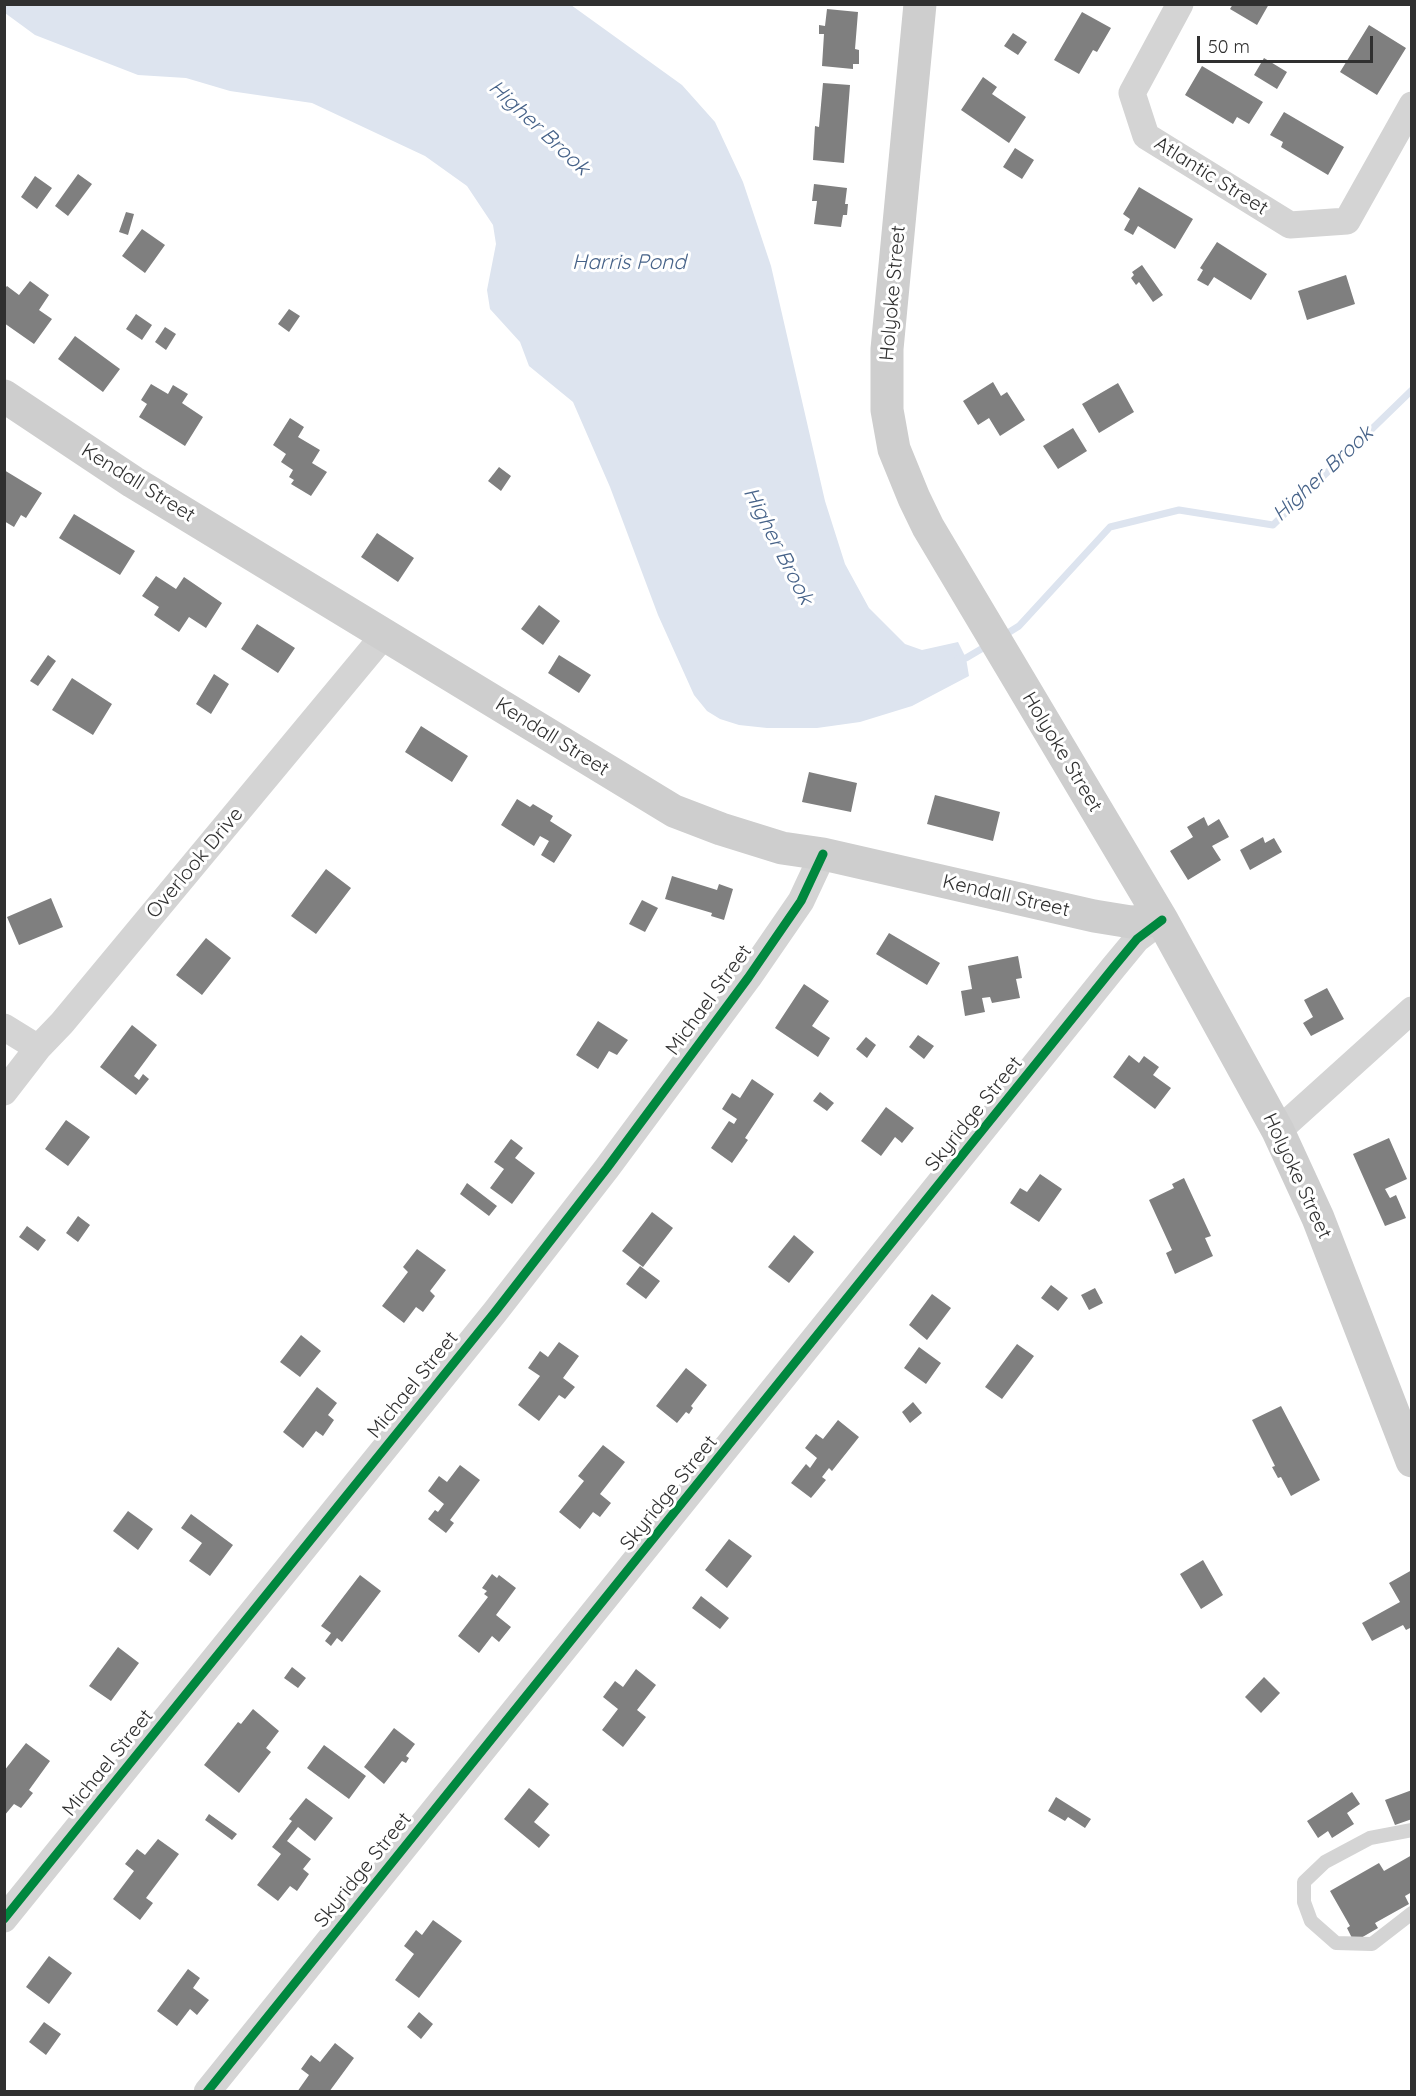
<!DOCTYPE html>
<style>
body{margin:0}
#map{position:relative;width:1416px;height:2096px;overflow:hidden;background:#fff;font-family:Quicksand,sans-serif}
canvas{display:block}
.frame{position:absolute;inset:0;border:6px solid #303030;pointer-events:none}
.scale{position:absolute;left:1197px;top:36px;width:176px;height:27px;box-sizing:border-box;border:3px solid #303030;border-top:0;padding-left:8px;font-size:18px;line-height:21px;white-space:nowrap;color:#303030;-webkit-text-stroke:4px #fff;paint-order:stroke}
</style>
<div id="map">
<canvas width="1416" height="2096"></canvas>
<div class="frame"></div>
<div class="scale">50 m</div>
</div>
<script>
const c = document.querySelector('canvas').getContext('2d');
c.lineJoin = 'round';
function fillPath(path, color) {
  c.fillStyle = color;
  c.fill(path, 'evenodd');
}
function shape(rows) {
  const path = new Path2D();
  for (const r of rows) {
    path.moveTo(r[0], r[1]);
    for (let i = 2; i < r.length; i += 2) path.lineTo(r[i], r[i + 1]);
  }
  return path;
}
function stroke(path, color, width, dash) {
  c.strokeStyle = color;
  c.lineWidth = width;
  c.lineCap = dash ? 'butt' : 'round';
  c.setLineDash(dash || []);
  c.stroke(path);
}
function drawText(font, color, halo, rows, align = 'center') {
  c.font = font + ' Quicksand,sans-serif';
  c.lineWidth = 6;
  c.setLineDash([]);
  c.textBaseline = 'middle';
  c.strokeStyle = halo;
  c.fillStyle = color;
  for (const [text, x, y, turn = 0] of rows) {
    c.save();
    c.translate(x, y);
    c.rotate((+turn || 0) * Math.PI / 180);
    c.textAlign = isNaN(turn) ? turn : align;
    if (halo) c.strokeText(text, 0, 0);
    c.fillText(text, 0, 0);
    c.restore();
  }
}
fillPath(shape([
 [5,4,571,5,682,85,715,122,743,182,771,266,825,501,845,564,869,608,905,644,922,650,958,642,966,658,969,676,912,706,860,722,817,728,767,728,739,725,720,719,707,711,694,695,658,615,610,487,573,402,529,366,520,342,490,309,487,290,496,244,493,225,467,186,425,156,312,103,230,91,186,78,138,75,35,35,5,13]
]), '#dde4ef');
stroke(shape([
 [1003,636,1019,626,1110,527,1179,510,1273,525,1412,390],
 [958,659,966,658,988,645]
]), '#dde4ef', 7);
fillPath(shape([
 [1233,4,1269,4,1257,25,1230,9],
 [827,9,858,12,855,49,859,50,859,64,853,64,853,69,822,66,824,34,819,34,819,25,825,26],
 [1082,12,1111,28,1097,52,1093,50,1079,74,1054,60],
 [1369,25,1406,48,1377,95,1340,72],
 [1013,33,1027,42,1018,55,1004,46],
 [1264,58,1287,72,1277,89,1254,75],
 [1202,66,1263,102,1249,124,1237,117,1233,124,1185,95],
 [983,77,997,87,992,94,1026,117,1009,143,961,110],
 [823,83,850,85,844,163,813,160,815,126,819,127],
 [1284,112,1344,147,1328,175,1281,147,1283,142,1270,135],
 [1015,148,1034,160,1022,179,1003,167],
 [78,174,92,184,68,216,55,206],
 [35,176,52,188,37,209,21,197],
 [814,184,847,188,845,204,848,204,847,215,843,215,841,227,814,224,817,201,812,201],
 [1139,187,1193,219,1175,249,1138,226,1133,235,1124,230,1130,219,1123,214],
 [126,212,134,214,128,235,119,232],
 [142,229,165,245,145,273,122,256],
 [1217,242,1267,274,1251,300,1214,277,1208,286,1197,280,1203,270,1200,268],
 [1142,265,1163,295,1153,302,1139,282,1136,285,1131,278,1134,275,1132,272],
 [1346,275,1355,304,1307,320,1298,291],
 [30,281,49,295,39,310,52,319,34,344,4,323,4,289,7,286,19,295],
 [289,309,300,316,289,332,278,324],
 [136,314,152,325,142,340,126,329],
 [165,327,176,334,166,350,155,342],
 [75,336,120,369,103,392,58,359],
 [993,382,1001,396,1007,392,1025,420,1000,436,989,418,978,425,963,401],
 [1118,383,1134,412,1099,433,1082,404],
 [151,384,168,394,173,385,188,394,182,403,203,417,185,446,139,417,147,404,141,400],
 [290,418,304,427,298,437,320,450,312,463,327,472,311,496,291,484,294,480,289,477,293,470,281,462,286,454,273,445],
 [1073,428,1087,451,1058,469,1043,446],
 [499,467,511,476,501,491,488,481],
 [4,470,42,493,26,518,21,515,14,527,4,521],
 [74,514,135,551,120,575,59,538],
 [377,533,414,558,398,582,361,557],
 [156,576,176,589,184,577,222,603,206,628,189,617,179,632,154,615,159,607,142,596],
 [539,605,560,621,543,645,521,629],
 [257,624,295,648,278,673,241,649],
 [48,655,56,661,38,686,30,681],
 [559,655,591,675,579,693,548,673],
 [214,674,229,684,211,714,196,704],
 [72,678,112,704,93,735,52,710],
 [421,726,468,756,452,782,405,752],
 [809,772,857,783,851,812,802,802],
 [935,795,1000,812,993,841,927,824],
 [517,799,530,807,533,804,553,816,550,821,572,835,554,863,541,855,549,841,540,836,534,846,501,825],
 [1204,817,1208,826,1219,819,1229,837,1212,846,1221,860,1188,880,1170,851,1193,837,1187,827],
 [1263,837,1265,843,1274,838,1282,852,1250,870,1240,850],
 [326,869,351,888,316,934,291,916],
 [672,876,717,890,719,884,733,889,724,920,711,916,712,913,665,899],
 [51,898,63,927,19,945,7,917],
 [642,900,658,908,645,932,629,924],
 [889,933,940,963,927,985,876,954],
 [206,938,231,958,202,995,176,975],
 [1018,956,1022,978,1016,979,1020,998,992,1003,990,997,982,998,985,1012,965,1016,961,991,972,989,968,966],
 [804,984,829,1001,812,1026,830,1038,818,1057,775,1028],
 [1327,988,1344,1019,1311,1036,1303,1023,1313,1017,1304,1000],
 [598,1021,628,1040,617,1055,609,1051,598,1069,576,1055],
 [132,1025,157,1045,134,1076,139,1080,143,1074,149,1079,136,1095,100,1067],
 [918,1035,934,1046,924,1059,909,1047],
 [866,1037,876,1045,867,1058,856,1049],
 [1129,1055,1139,1063,1144,1056,1159,1067,1153,1075,1171,1088,1155,1109,1113,1077],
 [752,1079,774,1094,745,1138,748,1140,732,1163,711,1148,729,1121,734,1124,737,1119,722,1109,732,1093,740,1098],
 [820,1092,834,1103,827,1111,813,1101],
 [886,1107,914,1128,902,1143,895,1137,881,1156,861,1141],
 [66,1120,90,1137,68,1166,45,1149],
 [1389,1138,1407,1179,1385,1189,1390,1198,1396,1195,1406,1218,1385,1226,1353,1154],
 [511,1139,523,1148,515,1158,535,1173,512,1204,490,1188,504,1169,494,1162],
 [1040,1174,1062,1189,1039,1222,1010,1203,1020,1188,1027,1192],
 [1184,1178,1211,1236,1205,1238,1213,1256,1175,1274,1166,1253,1172,1250,1149,1200,1174,1188,1172,1184],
 [467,1183,497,1206,489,1216,460,1194],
 [652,1212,673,1228,643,1267,622,1251],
 [78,1216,90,1225,78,1242,66,1233],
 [27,1226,46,1240,38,1251,19,1237],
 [794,1235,814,1252,789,1283,768,1267],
 [417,1249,446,1270,430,1291,435,1296,423,1312,416,1307,404,1323,382,1306,408,1272,403,1267],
 [640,1266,660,1281,646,1299,626,1284],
 [1051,1285,1068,1298,1058,1311,1041,1298],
 [1095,1288,1103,1303,1089,1310,1081,1295],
 [932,1294,951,1308,927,1340,909,1325],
 [301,1335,321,1351,300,1377,280,1362],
 [559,1342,579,1356,563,1378,575,1387,565,1399,559,1395,539,1421,518,1405,540,1376,528,1368,540,1351,548,1357],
 [1017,1344,1034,1356,1002,1399,985,1387],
 [919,1347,941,1363,926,1384,904,1368],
 [686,1368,707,1385,691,1406,693,1408,689,1414,686,1412,677,1423,656,1406],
 [317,1387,337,1403,328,1415,334,1420,323,1436,316,1431,303,1448,283,1432],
 [913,1402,922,1413,910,1423,902,1412],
 [1281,1406,1320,1480,1291,1496,1281,1477,1278,1478,1272,1467,1275,1466,1252,1420],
 [838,1420,859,1437,832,1471,829,1468,822,1477,826,1480,811,1498,791,1483,806,1464,810,1468,817,1458,805,1448,816,1434,823,1439],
 [603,1445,625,1462,600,1494,611,1503,600,1517,593,1512,580,1529,559,1512,584,1481,578,1476],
 [460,1465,480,1480,450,1520,454,1523,446,1533,428,1519,435,1510,438,1512,444,1504,428,1491,439,1476,447,1482],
 [128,1511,153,1529,138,1550,113,1531],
 [191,1514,233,1545,210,1576,189,1561,202,1543,181,1528],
 [729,1539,752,1556,727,1588,705,1570],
 [1203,1560,1223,1595,1201,1609,1180,1574],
 [1412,1570,1410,1620,1412,1627,1406,1630,1403,1625,1372,1641,1362,1623,1400,1602,1389,1583],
 [492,1574,497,1578,499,1575,516,1588,496,1615,511,1627,499,1642,492,1636,479,1653,458,1636,488,1597,484,1594,487,1591,482,1588],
 [360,1575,381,1591,342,1642,337,1638,331,1646,325,1641,331,1633,321,1626],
 [701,1596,729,1618,720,1629,692,1608],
 [118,1647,139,1663,111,1701,89,1686],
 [292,1667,306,1678,298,1688,284,1678],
 [636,1669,656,1685,637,1710,646,1717,623,1747,602,1730,618,1709,603,1697,615,1681,623,1687],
 [1264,1677,1280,1693,1261,1713,1245,1697],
 [253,1709,279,1731,266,1748,271,1752,239,1793,204,1765,238,1722,241,1724],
 [394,1728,415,1744,406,1756,409,1758,406,1763,402,1761,384,1784,364,1767],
 [26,1743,50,1761,29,1790,33,1793,21,1808,14,1804,4,1816,4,1771],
 [324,1745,366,1776,349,1799,307,1768],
 [529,1788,549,1804,534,1822,550,1835,539,1848,504,1819],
 [1412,1790,1412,1819,1395,1825,1385,1800],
 [1352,1792,1360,1804,1347,1813,1354,1824,1332,1838,1328,1831,1318,1838,1307,1821],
 [1056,1797,1091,1819,1085,1828,1068,1817,1065,1821,1048,1811],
 [306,1798,333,1818,315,1841,298,1827,287,1841,311,1859,303,1869,309,1874,297,1891,290,1886,278,1901,257,1885,281,1854,272,1847,292,1821,289,1819],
 [209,1814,237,1834,232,1840,205,1820],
 [158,1839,179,1854,146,1898,153,1903,140,1920,113,1899,134,1871,125,1864,137,1849,145,1855],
 [1412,1855,1412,1892,1405,1896,1409,1904,1375,1923,1378,1928,1354,1942,1347,1928,1350,1926,1330,1891,1379,1863,1384,1871],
 [433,1920,462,1941,419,1998,395,1980,414,1954,404,1946,416,1930,422,1935],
 [49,1956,72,1973,49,2004,26,1987],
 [188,1969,200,1978,193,1988,209,2000,197,2015,190,2009,177,2026,157,2011],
 [419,2012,433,2024,421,2039,407,2027],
 [44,2022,61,2034,46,2055,29,2042],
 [335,2043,354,2058,329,2092,297,2092,309,2075,301,2069,311,2055,320,2062]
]), '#7f7f7f');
stroke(shape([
 [1412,1830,1370,1838,1325,1862,1304,1882,1304,1902,1311,1921,1336,1943,1372,1944,1412,1913]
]), '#d4d4d4', 14);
stroke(shape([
 [1180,4,1132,93,1146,136,1290,225,1347,221,1412,105],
 [4,1027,38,1048],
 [4,1092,38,1048,62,1023,385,634],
 [1278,1131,1412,1010],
 [4,1919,495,1312,607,1168,748,978,801,901,823,854],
 [207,2092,1113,968,1137,939,1162,920]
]), '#d4d4d4', 27);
stroke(shape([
 [920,4,887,349,887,410,894,449,914,498,928,527,1162,920,1278,1131,1318,1218,1412,1461],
 [4,396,133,482,674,811,721,829,782,848,823,854,1094,916,1131,922,1162,920]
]), '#cecece', 33);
stroke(shape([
 [4,1919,495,1312,607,1168,748,978,801,901,823,854],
 [207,2092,1113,968,1137,939,1162,920]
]), '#00873e', 9);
drawText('20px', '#303030', '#fff', [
 ["Atlantic Street",1211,176,32],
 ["Holyoke Street",893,293,-85],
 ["Kendall Street",138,483,32],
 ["Kendall Street",552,737,32],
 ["Holyoke Street",1062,752,59],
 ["Overlook Drive",195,863,-50],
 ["Kendall Street",1006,896,13],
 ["Michael Street",709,1000,-54],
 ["Skyridge Street",974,1114,-51],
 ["Holyoke Street",1297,1176,65],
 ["Michael Street",413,1385,-51],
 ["Skyridge Street",669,1493,-51],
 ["Michael Street",108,1763,-51],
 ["Skyridge Street",363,1870,-51]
]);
drawText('italic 21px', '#476389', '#fff', [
 ["Higher Brook",539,128,43],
 ["Harris Pond",629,263],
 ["Higher Brook",1323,474,-43],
 ["Higher Brook",778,546,63]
]);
</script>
